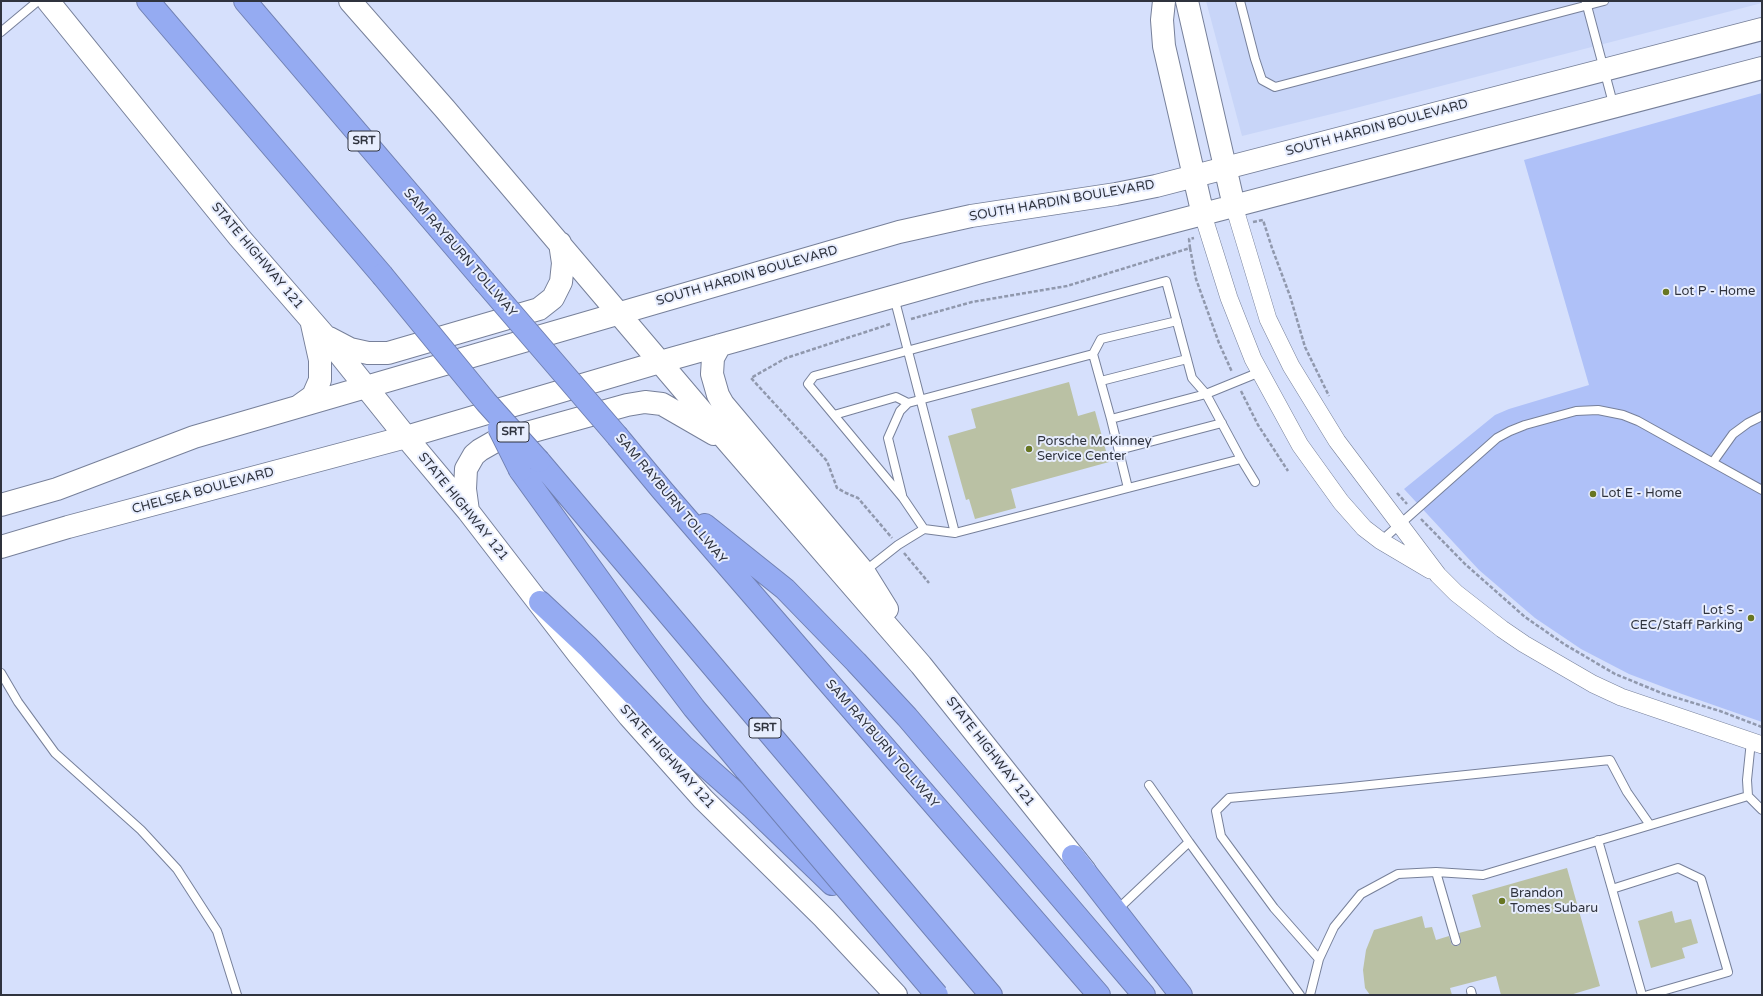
<!DOCTYPE html>
<style>
body{margin:0}
#map{position:relative;width:1763px;height:996px;overflow:hidden;background:#d6e0fc;font-family:"Varela Round",sans-serif}
canvas{display:block}
.frame{position:absolute;inset:0;border:2px solid #2f333e;pointer-events:none}
</style>
<div id="map">
<canvas width="1763" height="996"></canvas>
<div class="frame"></div>
</div>
<script>
const c = document.querySelector('canvas').getContext('2d');
c.lineJoin = 'round';
function fillPath(path, color) {
  c.fillStyle = color;
  c.fill(path, 'evenodd');
}
function shape(rows) {
  const path = new Path2D();
  for (const r of rows) {
    path.moveTo(r[0], r[1]);
    for (let i = 2; i < r.length; i += 2) path.lineTo(r[i], r[i + 1]);
  }
  return path;
}
function stroke(path, color, width, dash) {
  c.strokeStyle = color;
  c.lineWidth = width;
  c.lineCap = dash ? 'butt' : 'round';
  c.setLineDash(dash || []);
  c.stroke(path);
}
function drawText(font, color, halo, rows, align = 'center') {
  c.font = font + ' "Varela Round",sans-serif';
  c.lineWidth = 4;
  c.setLineDash([]);
  c.textBaseline = 'middle';
  c.strokeStyle = halo;
  c.fillStyle = color;
  for (const [text, x, y, turn = 0] of rows) {
    c.save();
    c.translate(x, y);
    c.rotate((+turn || 0) * Math.PI / 180);
    c.textAlign = isNaN(turn) ? turn : align;
    if (halo) c.strokeText(text, 0, 0);
    c.fillText(text, 0, 0);
    c.restore();
  }
}
fillPath(shape([
 [1206,1,1762,1,1762,3,1348,110,1242,136]
]), '#c8d5f8');
fillPath(shape([
 [1762,93,1762,722,1682,694,1629,674,1581,649,1535,618,1479,570,1404,489,1495,415,1509,409,1589,385,1524,160]
]), '#afc1f8');
fillPath(shape([
 [1069,382,1078,416,1095,411,1109,462,1011,489,1016,508,975,519,969,499,966,500,948,436,976,428,971,409],
 [1567,868,1600,986,1570,995,1501,995,1496,976,1450,988,1452,995,1370,995,1365,988,1363,970,1366,950,1374,930,1422,916,1425,928,1432,927,1436,940,1449,936,1452,945,1458,946,1461,942,1459,933,1481,927,1472,895],
 [1672,911,1675,923,1691,919,1698,943,1682,948,1685,958,1651,968,1638,921]
]), '#bac1a4');
const lane = shape([
 [1240,1,1255,59,1262,80,1275,87,1604,1],
 [1586,2,1614,107],
 [1,32,38,1],
 [1093,354,1101,339,1177,321],
 [1101,381,1187,359],
 [834,415,896,397,908,403,1093,354,1111,419,1206,394,1260,372],
 [1119,450,1222,423],
 [1241,459,1255,482],
 [1713,462,1733,434,1748,423,1762,416],
 [902,495,888,438,900,411,908,403],
 [924,529,903,498,808,384,814,376,1166,281,1192,378,1206,394,1241,459,1128,488,1111,419],
 [955,533,1128,488],
 [1381,541,1497,438,1510,431,1525,425,1576,411,1598,410,1623,415,1638,421,1762,490],
 [865,571,898,545,924,529,955,533,894,297],
 [1,673,18,702,55,753,141,830,177,869,217,931,237,995],
 [1748,796,1762,810],
 [1598,840,1612,889,1678,868,1701,879,1728,972,1648,995],
 [1189,842,1300,995],
 [1436,872,1456,941],
 [1612,889,1642,995],
 [1118,909,1189,842,1149,785],
 [1319,959,1274,908,1221,836,1216,811,1229,798,1341,788,1610,760,1627,792,1650,825],
 [1471,991,1472,995],
 [1310,995,1319,959,1334,927,1361,894,1398,874,1436,872,1483,875,1748,796,1747,780,1751,741]
]);
const street = shape([
 [1234,206,1268,319,1291,366,1337,441,1438,575,1456,593,1502,629,1524,644,1593,684,1621,697,1762,745],
 [1203,215,1229,298,1253,359,1300,445,1341,502,1364,528,1381,541,1430,570]
]);
const secondary = shape([
 [48,1,239,237,325,336,406,437,468,511,579,655,629,716,703,799,824,918,896,995],
 [350,1,445,109,727,441,921,665,1085,871],
 [1164,1,1162,20,1164,46,1203,215],
 [1187,1,1234,206],
 [329,338,350,349,368,353,388,353,539,309,553,298,561,282,563,263,560,243],
 [720,345,713,358,712,374,718,395,723,404,864,572,887,609],
 [299,406,313,396,320,380,320,360,312,324],
 [1,505,57,489,194,437,899,232,971,216,1116,194,1156,186,1762,29],
 [468,511,465,489,466,469,474,455,480,450,494,442,627,405,645,402,662,404,714,434],
 [1,547,68,527,406,437,660,362,981,272,1762,68]
]);
const highway = shape([
 [148,1,382,275],
 [245,1,484,281],
 [618,437,662,490,1099,995],
 [539,461,991,995],
 [520,470,644,642,694,708,746,770],
 [705,525,785,589,856,662,907,717,1144,995],
 [540,602,588,647,684,747,753,808,832,884],
 [1073,856,1181,995]
]);
stroke(lane, '#77809a', 10);
stroke(street, '#77809a', 18);
stroke(secondary, '#77809a', 24);
stroke(highway, '#7181b3', 24);
stroke(shape([
 [1253,222,1263,220,1272,248,1290,296,1305,347,1329,396],
 [1190,248,1196,279,1219,343,1232,372],
 [911,319,972,302,1067,286,1190,248,1189,239,1194,238],
 [890,324,786,358,751,378,827,461,837,488,846,493,858,498,892,538],
 [1241,391,1258,425,1288,471],
 [1397,493,1407,504],
 [1421,519,1465,564,1525,617,1564,644,1615,674,1664,694,1720,711,1762,727],
 [904,553,929,583]
]), '#9098ad', 2.5, [4, 2]);
stroke(lane, '#fff', 8);
stroke(street, '#fff', 17);
stroke(secondary, '#fff', 22);
stroke(highway, '#95abf2', 22);
const highwayBridge = shape([
 [382,275,486,402,539,461],
 [484,281,618,437],
 [499,428,520,470],
 [746,770,937,995]
]);
stroke(highwayBridge, '#7181b3', 24, []);
stroke(highwayBridge, '#95abf2', 22);
for (const [x, y, r, color] of [
 [1666,292,4,"#687622"],
 [1029,449,4,"#687622"],
 [1593,494,4,"#687622"],
 [1751,618,4,"#687622"],
 [1502,901,4,"#687622"]
]) {
  const dot = new Path2D();
  dot.arc(x, y, r, 0, 2 * Math.PI);
  c.fillStyle = color;
  c.fill(dot);
  stroke(dot, '#e7edfe', 1.5);
}
for (const [x, y, w] of [
 [364,141,32],
 [513,432,32],
 [765,728,32]
]) {
  const box = new Path2D();
  box.roundRect(x - w / 2, y - 10, w, 20, 3);
  c.fillStyle = '#e7edfe';
  c.fill(box);
  stroke(box, '#2f333e', 1);
}
drawText('bold 12px', '#2f333e', null, [
 ["SRT",364,141],
 ["SRT",513,432],
 ["SRT",765,728]
]);
drawText('13px', '#2f333e', '#e7edfe', [
 ["SOUTH HARDIN BOULEVARD",1377,128,-15],
 ["SOUTH HARDIN BOULEVARD",1062,201,-10],
 ["SAM RAYBURN TOLLWAY",460,253,49],
 ["STATE HIGHWAY 121",257,256,50],
 ["SOUTH HARDIN BOULEVARD",747,276,-16],
 ["CHELSEA BOULEVARD",203,491,-15],
 ["SAM RAYBURN TOLLWAY",671,499,50],
 ["STATE HIGHWAY 121",463,507,51],
 ["SAM RAYBURN TOLLWAY",882,744,49],
 ["STATE HIGHWAY 121",990,752,52],
 ["STATE HIGHWAY 121",667,757,48]
]);
drawText('13px', '#2f333e', '#e7edfe', [
 ["Lot P - Home",1674,292],
 ["Porsche McKinney",1037,442],
 ["Service Center",1037,457],
 ["Lot E - Home",1601,494],
 ["Lot S -",1743,611,"right"],
 ["CEC/Staff Parking",1743,626,"right"],
 ["Brandon",1510,894],
 ["Tomes Subaru",1510,909]
], 'left');
</script>
